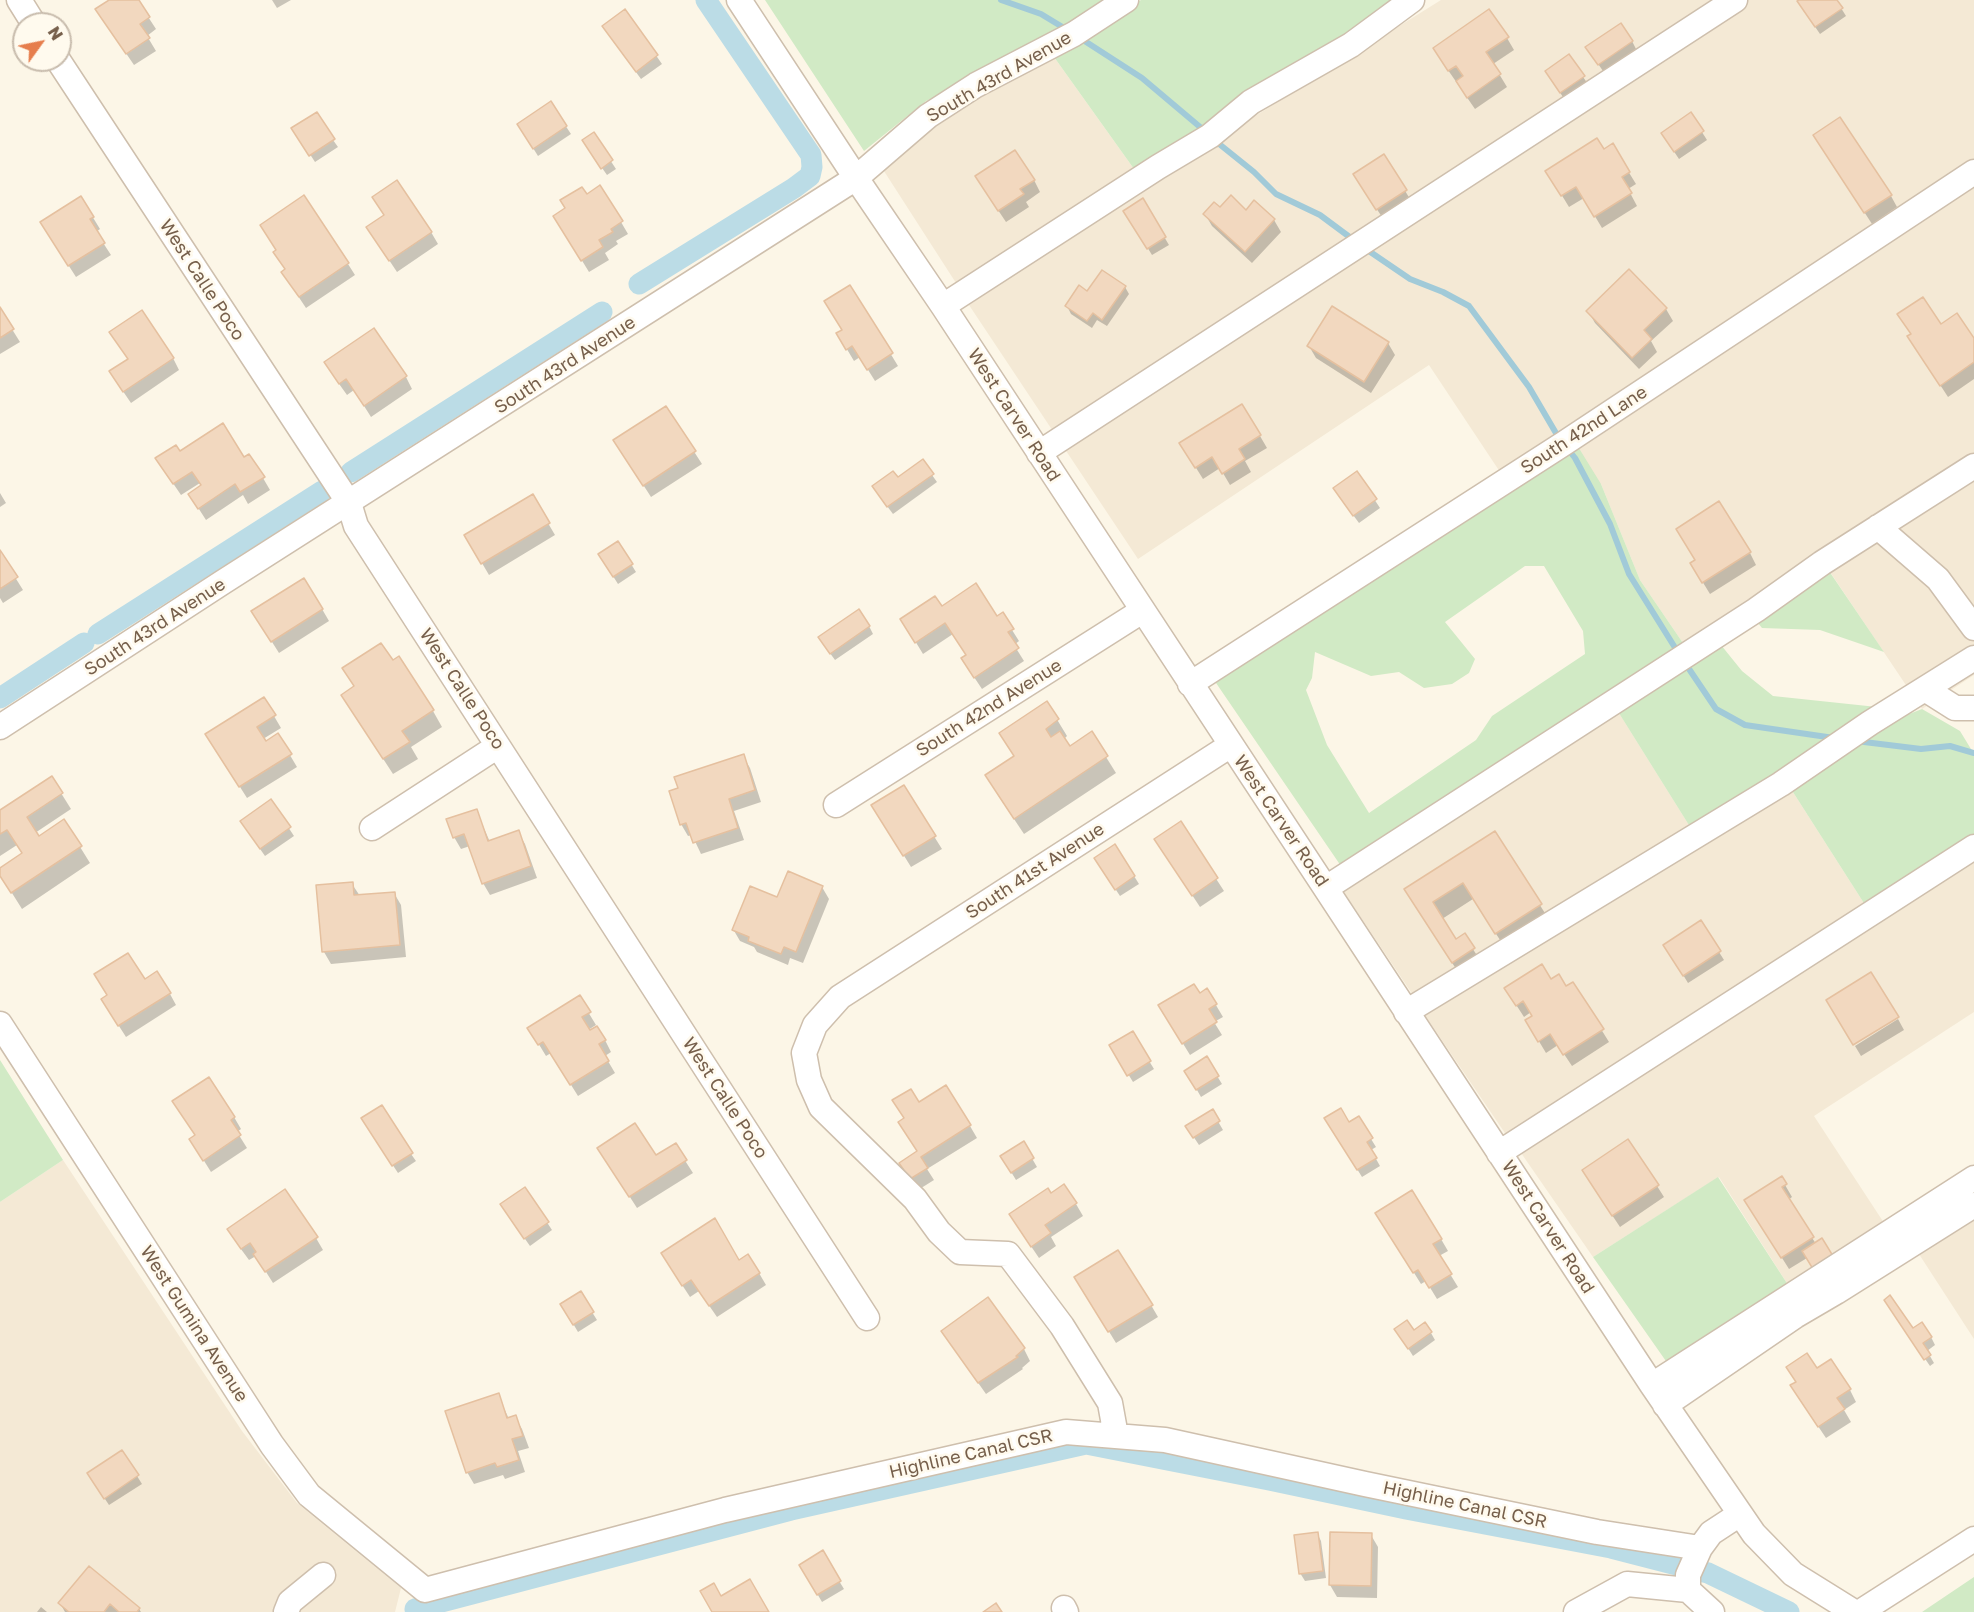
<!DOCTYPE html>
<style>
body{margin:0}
#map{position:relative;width:1974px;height:1612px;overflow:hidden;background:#fcf6e7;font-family:"Golos Text",sans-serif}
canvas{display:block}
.north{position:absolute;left:12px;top:12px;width:60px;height:60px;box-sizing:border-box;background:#fffaee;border:2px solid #c8bcad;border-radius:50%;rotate:57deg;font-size:16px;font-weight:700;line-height:24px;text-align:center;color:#765f4b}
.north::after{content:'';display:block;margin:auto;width:21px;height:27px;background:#e67e4d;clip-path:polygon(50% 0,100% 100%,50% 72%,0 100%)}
</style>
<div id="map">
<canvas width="1974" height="1612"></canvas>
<div class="north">N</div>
</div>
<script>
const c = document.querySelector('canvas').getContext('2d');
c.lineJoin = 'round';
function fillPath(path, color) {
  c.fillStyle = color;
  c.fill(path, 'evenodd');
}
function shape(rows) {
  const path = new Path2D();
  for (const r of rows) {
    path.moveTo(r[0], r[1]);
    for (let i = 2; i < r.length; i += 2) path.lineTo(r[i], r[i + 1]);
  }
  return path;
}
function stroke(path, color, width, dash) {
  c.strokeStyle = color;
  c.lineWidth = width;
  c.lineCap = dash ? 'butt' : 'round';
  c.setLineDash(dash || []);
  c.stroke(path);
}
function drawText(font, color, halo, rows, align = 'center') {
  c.font = font + ' "Golos Text",sans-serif';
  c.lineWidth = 5;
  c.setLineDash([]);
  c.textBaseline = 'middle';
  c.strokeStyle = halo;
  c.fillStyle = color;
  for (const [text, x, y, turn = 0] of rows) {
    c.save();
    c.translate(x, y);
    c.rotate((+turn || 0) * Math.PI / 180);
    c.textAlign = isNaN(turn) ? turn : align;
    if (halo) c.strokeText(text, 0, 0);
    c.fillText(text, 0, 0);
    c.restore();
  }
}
fillPath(shape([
 [1441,0,1974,0,1974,675,1922,709,1820,557,1685,646,1640,580,1601,484,1502,475,1429,365,1138,559,969,305,1228,133],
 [1054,57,1134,169,956,283,882,168,942,113],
 [1617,710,1692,830,1415,998,1341,888],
 [1791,789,1867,908,1509,1139,1422,1011],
 [1974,852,1974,1012,1814,1116,1886,1226,1792,1291,1719,1177,1593,1257,1519,1150],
 [63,1160,242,1431,297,1503,401,1588,395,1612,0,1612,0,1202],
 [1974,1185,1974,1339,1917,1251]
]), '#f4e9d5');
fillPath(shape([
 [765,0,1108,0,1038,46,926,101,864,151],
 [1141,0,1400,0,1134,169,1054,57],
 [1577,445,1601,484,1640,580,1685,646,1343,869,1214,680],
 [1525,566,1544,566,1583,631,1585,654,1492,716,1476,740,1369,813,1327,745,1306,690,1312,678,1315,652,1371,676,1399,672,1424,688,1452,684,1469,673,1475,659,1445,622],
 [1827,568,1884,652,1820,630,1762,628,1754,618],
 [1721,645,1742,671,1773,696,1877,707,1692,830,1617,710],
 [1922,709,1960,731,1974,754,1974,838,1867,908,1791,789,1871,729],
 [0,1060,63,1160,0,1202],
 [1718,1177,1792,1291,1668,1364,1593,1257],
 [1974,1577,1974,1612,1922,1612]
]), '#d1eac5');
fillPath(shape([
 [111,0,137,0,156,29,147,36,156,51,134,65,104,21],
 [272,0,291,0,277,8],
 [1801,0,1836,0,1846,16,1820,34,1803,9],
 [625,11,662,64,641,79,608,34],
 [1507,38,1514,50,1493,64,1507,87,1475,109,1441,60],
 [1632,41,1636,49,1603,71,1592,55],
 [1583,77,1588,84,1565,100,1551,79],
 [551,104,571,134,538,156,523,132],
 [1691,115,1707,140,1679,159,1667,141],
 [593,134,616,169,607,175,588,148],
 [298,136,333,140,338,147,315,162],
 [1612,145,1636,184,1628,189,1637,206,1602,228,1584,198,1569,207,1547,171,1603,151],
 [1822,147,1891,196,1897,207,1872,224],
 [1384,156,1410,199,1382,217,1359,182],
 [1034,180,1040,192,1026,202,1029,207,1006,222,984,189],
 [586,196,621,222,628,234,616,241,618,244,605,253,609,260,589,272,562,228],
 [81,198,100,229,96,232,111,255,76,277,49,235],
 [1142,200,1169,245,1152,255,1125,211],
 [1220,210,1246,212,1274,220,1281,232,1252,263,1212,226,1205,214],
 [385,216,431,232,438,244,397,272,375,239],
 [348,264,355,275,306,308,290,284],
 [850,287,898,366,875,381,860,357,854,361,845,346,844,330],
 [1125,287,1129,294,1107,326,1097,320,1092,328,1071,314,1067,306,1088,293],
 [1666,309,1673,321,1651,341,1657,352,1639,369,1595,323,1588,311],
 [0,310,20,342,0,354],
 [1941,326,1974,340,1974,379,1948,397,1909,337],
 [1388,343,1395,355,1371,393,1316,358,1309,346],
 [173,358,179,370,131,403,118,384],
 [332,374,406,377,412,389,371,417,354,390,347,395],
 [666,408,702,464,651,497,622,452],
 [1260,436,1267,448,1245,461,1251,472,1230,485,1220,468,1203,479,1188,455],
 [180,453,244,459,263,478,270,490,248,504,243,495,206,520,197,506,203,486,200,483,181,495,164,470],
 [1357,473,1380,508,1359,523,1339,496],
 [932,475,937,482,893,514,878,494,897,479],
 [0,493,6,503,0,507],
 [532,496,555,535,489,575,466,536],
 [618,543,636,572,618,584,604,562],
 [0,553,23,590,3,603,0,598],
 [1750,553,1756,565,1710,594,1699,576],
 [941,608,997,618,1012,630,1019,641,1014,645,1024,661,982,689,970,671,968,656,953,634,923,654,909,631],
 [322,609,329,621,279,653,260,623],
 [869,626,873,634,835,660,824,645],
 [355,687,433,711,442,727,411,747,418,759,393,774,352,711],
 [1047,703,1067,736,1064,739,1070,748,1091,733,1116,773,1024,834,996,792],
 [274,716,281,728,263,739,266,743,278,735,297,767,247,798,214,746],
 [743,756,750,768,761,802,734,811,744,840,701,854,692,835,688,836,681,824],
 [903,787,942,849,911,867,880,817],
 [61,793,71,809,35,833,38,838,64,821,90,863,22,909,0,874,0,870,23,854,17,845,0,856,0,812],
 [271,801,294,836,265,856,246,829],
 [476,810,490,842,518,832,525,844,537,878,490,895,483,883,470,846,461,849,454,837],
 [1180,823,1224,891,1200,907,1163,851],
 [1494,833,1550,921,1506,949,1473,899,1442,919,1456,941,1464,935,1483,965,1462,978,1415,906],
 [1100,866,1134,876,1139,884,1120,896],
 [352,884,360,896,394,893,401,905,406,957,331,964,324,952,318,887],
 [822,887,829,899,803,963,790,958,788,965,757,952,754,947,740,941,733,929,778,899],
 [1700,922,1724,960,1688,983,1665,945],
 [1551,981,1566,988,1573,984,1609,1042,1572,1066,1558,1045,1546,1053,1534,1033,1534,1017,1531,1012,1524,1017,1513,1000],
 [1207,990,1223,1017,1214,1022,1222,1035,1190,1055,1160,1006,1199,995],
 [170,994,176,1005,126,1037,110,1012],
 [579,997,596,1025,588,1030,605,1040,611,1052,605,1056,615,1073,578,1096,551,1053,546,1056,529,1028],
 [1898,1019,1904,1030,1861,1056,1855,1046],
 [1132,1033,1154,1069,1133,1082,1111,1046],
 [1206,1058,1222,1084,1201,1097,1186,1071],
 [919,1104,970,1126,977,1138,927,1169,934,1180,918,1190,908,1175,918,1152,905,1119],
 [1212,1111,1223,1130,1199,1145,1187,1127],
 [234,1117,241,1129,237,1132,247,1148,211,1172,191,1140],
 [1358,1118,1376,1147,1371,1150,1380,1166,1362,1177,1326,1119,1349,1124],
 [367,1126,411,1154,416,1161,398,1173],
 [1023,1143,1037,1167,1016,1180,1002,1157],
 [675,1145,693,1173,637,1208,606,1160,655,1157],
 [1781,1178,1792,1197,1788,1200,1816,1244,1807,1258,1789,1269,1753,1212],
 [1590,1182,1657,1186,1664,1197,1620,1227],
 [525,1189,552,1230,530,1246,506,1212],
 [1051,1195,1076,1204,1083,1216,1051,1237,1056,1246,1039,1258,1018,1227],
 [1384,1225,1441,1239,1448,1251,1439,1256,1458,1287,1437,1299,1426,1281,1421,1284],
 [316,1238,323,1250,273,1283,256,1256,249,1260,235,1241],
 [739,1262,759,1273,766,1285,717,1317,699,1291,690,1297,669,1265],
 [1083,1289,1151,1305,1158,1317,1116,1343],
 [580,1293,597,1320,578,1332,562,1305],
 [1890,1308,1912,1331,1931,1337,1935,1345,1927,1351,1934,1363,1930,1366],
 [1413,1332,1431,1333,1435,1340,1413,1356,1401,1337],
 [950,1343,1024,1349,1030,1361,1022,1368,1023,1369,986,1394],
 [1817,1370,1850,1390,1856,1402,1844,1410,1851,1422,1826,1438,1799,1398],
 [498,1395,509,1419,515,1417,522,1429,529,1448,518,1451,525,1472,505,1479,503,1475,474,1484,467,1472],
 [137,1476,142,1484,109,1505,93,1481],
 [1317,1533,1321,1541,1326,1578,1305,1581,1300,1573],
 [1371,1535,1378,1547,1377,1598,1337,1597,1330,1585],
 [822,1553,844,1589,822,1602,801,1566],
 [89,1568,139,1609,141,1612,65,1612,60,1603],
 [41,1607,47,1612,37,1612]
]), '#0003');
stroke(shape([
 [1001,0,1041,14,1069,31],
 [1080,38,1142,78,1206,132],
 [1213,139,1254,172,1276,194,1320,215,1355,241],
 [1363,247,1410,279,1443,292,1469,306,1529,387,1560,440],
 [1567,448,1575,458,1610,524,1629,574,1679,654],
 [1685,663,1716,709,1745,725,1834,738],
 [1856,741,1921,749,1950,746,1974,753]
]), '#a1cad8', 6);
stroke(shape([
 [639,284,794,188,810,176,812,167,811,155,706,0],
 [351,472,602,312],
 [98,634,322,491],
 [0,698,84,643],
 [415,1609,791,1510,1086,1444,1269,1480,1406,1509,1611,1548,1708,1573,1789,1612]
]), '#bbdce6', 21);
const building = shape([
 [109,0,139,0,150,17,140,24,150,38,126,54,95,9,109,0],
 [1799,0,1837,0,1843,8,1815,27,1797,1,1799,0],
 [625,9,658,55,636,72,602,26,625,9],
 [1489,9,1509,37,1486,52,1501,74,1467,98,1456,81,1463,76,1456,66,1448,71,1433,48,1489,9],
 [1621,23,1633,41,1598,65,1585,47,1621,23],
 [1569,54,1585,76,1560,93,1545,71,1569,54],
 [551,101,567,126,533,149,517,124,551,101],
 [317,112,335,139,309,156,291,128,317,112],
 [1691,112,1704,131,1674,152,1661,133,1691,112],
 [1840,117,1892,195,1864,213,1813,135,1840,117],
 [594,132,613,160,601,169,582,140,594,132],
 [1597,138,1604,149,1613,143,1630,172,1622,177,1632,193,1594,217,1576,187,1561,196,1545,171,1597,138],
 [1015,150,1035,180,1020,189,1024,194,998,211,975,176,1015,150],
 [1384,154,1407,190,1376,210,1353,174,1384,154],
 [397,180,432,232,389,261,366,227,384,215,372,197,397,180],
 [600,185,623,221,611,229,613,232,599,240,603,247,581,261,553,216,565,208,560,200,582,187,587,194,600,185],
 [304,195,349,263,299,297,281,272,285,269,273,252,276,250,260,225,304,195],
 [1231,195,1246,210,1254,200,1275,219,1245,252,1203,214,1214,202,1220,207,1231,195],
 [81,196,94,217,90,219,105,243,68,266,40,222,81,196],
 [1143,198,1166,237,1147,249,1123,211,1143,198],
 [1629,269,1667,308,1644,330,1652,339,1632,358,1586,311,1629,269],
 [1102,270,1126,286,1102,320,1093,313,1087,321,1065,306,1079,285,1087,291,1102,270],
 [850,285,893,353,867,370,852,346,846,350,836,333,842,330,824,301,850,285],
 [1923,297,1941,324,1957,313,1974,338,1974,362,1940,386,1907,336,1911,334,1897,314,1923,297],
 [1332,306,1389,342,1364,382,1307,346,1332,306],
 [0,307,14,329,0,338,0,307],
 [142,310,174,358,123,392,109,371,128,359,109,332,142,310],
 [374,328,407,376,364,406,346,379,339,384,324,362,374,328],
 [1242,404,1261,435,1239,449,1245,459,1222,474,1212,457,1195,468,1179,443,1242,404],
 [666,406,696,451,643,486,613,440,666,406],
 [223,423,244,457,249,454,265,477,240,492,235,484,198,509,188,494,201,485,192,472,173,484,155,458,176,445,180,451,223,423],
 [923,459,934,474,887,507,872,486,893,471,898,477,923,459],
 [1357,471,1377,499,1353,516,1333,488,1357,471],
 [533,494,550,523,481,564,464,535,533,494],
 [1719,501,1751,552,1702,583,1690,563,1695,560,1676,529,1719,501],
 [618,541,633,564,613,577,598,554,618,541],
 [0,550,18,577,0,589,0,550],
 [304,578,323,609,271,642,251,611,304,578],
 [976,583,997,616,1003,612,1014,629,1008,632,1019,648,974,678,961,658,966,655,945,623,915,643,900,619,935,596,942,606,976,583],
 [859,609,870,626,830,654,818,637,859,609],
 [381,643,393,660,399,656,434,710,402,731,410,742,383,759,341,695,354,686,342,668,381,643],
 [264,697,276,715,257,727,266,741,278,733,292,754,239,787,205,734,264,697],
 [1047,701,1059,719,1046,729,1051,737,1060,731,1070,746,1092,731,1108,756,1014,819,985,775,1014,756,999,733,1047,701],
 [744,754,755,790,729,799,738,828,693,843,686,823,680,825,669,791,678,788,674,777,744,754],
 [52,776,63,793,27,817,39,836,64,819,82,846,11,893,0,876,0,868,22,853,7,830,0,834,0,810,52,776],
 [904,785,936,836,903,856,871,805,904,785],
 [271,799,291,827,260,849,240,821,271,799],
 [477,809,488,841,519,830,531,866,482,884,464,834,453,838,446,819,477,809],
 [1181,821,1218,878,1192,896,1154,839,1181,821],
 [1495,831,1542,904,1495,934,1463,883,1433,902,1456,939,1465,933,1475,948,1452,963,1404,889,1495,831],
 [1115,844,1135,876,1115,890,1094,858,1115,844],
 [788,871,823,886,796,952,784,947,781,954,748,941,749,937,732,930,750,886,777,897,788,871],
 [353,882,354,895,395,892,400,945,322,952,316,885,353,882],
 [1701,920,1721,951,1683,976,1663,945,1701,920],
 [128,953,145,979,157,971,171,993,118,1026,101,999,107,995,94,974,128,953],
 [1542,964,1551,979,1559,974,1566,986,1573,982,1604,1029,1563,1055,1550,1034,1538,1042,1525,1020,1532,1016,1523,1001,1516,1006,1504,988,1542,964],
 [1871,972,1899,1017,1853,1045,1826,1000,1871,972],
 [1194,984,1200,993,1207,988,1217,1004,1209,1009,1217,1022,1182,1044,1158,1005,1194,984],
 [580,995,591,1012,582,1017,590,1030,597,1026,606,1040,599,1044,609,1061,570,1085,543,1042,538,1045,527,1028,580,995],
 [1133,1031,1151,1061,1127,1076,1109,1045,1133,1031],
 [1207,1056,1219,1076,1196,1090,1184,1071,1207,1056],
 [209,1077,235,1117,231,1120,241,1135,203,1161,189,1139,195,1135,172,1101,209,1077],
 [946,1085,971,1125,921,1157,928,1168,910,1179,899,1163,917,1151,898,1122,904,1118,892,1100,911,1089,919,1102,946,1085],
 [382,1105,413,1153,392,1166,361,1118,382,1105],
 [1341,1108,1349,1122,1359,1116,1373,1138,1367,1142,1377,1158,1357,1170,1324,1118,1341,1108],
 [1213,1109,1220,1121,1193,1138,1185,1126,1213,1109],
 [635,1123,656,1155,676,1143,687,1160,629,1197,597,1148,635,1123],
 [1628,1139,1659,1185,1612,1216,1582,1170,1628,1139],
 [1024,1141,1034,1158,1011,1173,1000,1156,1024,1141],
 [1782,1176,1787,1184,1782,1187,1814,1237,1781,1258,1744,1200,1782,1176],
 [1064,1184,1077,1203,1045,1225,1051,1233,1031,1247,1009,1214,1048,1188,1051,1193,1064,1184],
 [525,1187,549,1222,524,1239,500,1204,525,1187],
 [285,1189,318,1237,265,1272,253,1254,256,1252,250,1243,241,1249,227,1229,285,1189],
 [1412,1190,1442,1239,1433,1244,1452,1274,1429,1288,1418,1270,1413,1273,1375,1213,1412,1190],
 [715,1218,739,1260,748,1254,760,1273,709,1306,691,1280,682,1286,661,1253,715,1218],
 [1822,1238,1833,1256,1813,1269,1802,1251,1822,1238],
 [1118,1250,1153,1305,1108,1332,1074,1277,1118,1250],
 [581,1291,594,1312,573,1325,560,1304,581,1291],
 [1890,1295,1913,1328,1922,1322,1932,1337,1923,1343,1931,1355,1924,1360,1884,1300,1890,1295],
 [988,1297,1025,1348,1016,1356,1018,1357,978,1383,941,1331,988,1297],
 [1407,1320,1414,1330,1425,1322,1432,1332,1408,1349,1394,1329,1407,1320],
 [1807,1353,1817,1368,1831,1359,1851,1389,1837,1398,1845,1409,1818,1427,1790,1385,1796,1382,1786,1367,1807,1353],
 [499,1393,507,1418,516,1415,523,1436,512,1439,519,1460,497,1467,495,1463,466,1473,445,1411,499,1393],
 [122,1450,139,1475,104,1499,87,1473,122,1450],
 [1318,1532,1323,1571,1299,1574,1294,1535,1318,1532],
 [1330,1532,1372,1533,1371,1586,1329,1585,1330,1532],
 [823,1550,841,1581,817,1595,799,1565,823,1550],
 [89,1566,140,1608,137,1612,119,1612,110,1604,104,1612,69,1612,58,1603,89,1566],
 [750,1579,769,1612,712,1612,700,1591,714,1583,721,1596,750,1579],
 [996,1603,1002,1612,983,1612,996,1603]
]);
fillPath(building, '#f2d8bf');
stroke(building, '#e5c09f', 1.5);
const minor = shape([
 [19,0,34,24],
 [739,0,856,178,943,306,1652,1385,1754,1534,1793,1574,1854,1612],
 [58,60,349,503,356,526,867,1318],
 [943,306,1158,167,1210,136,1251,102,1351,45,1412,0],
 [1039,453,1735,0],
 [1878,527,1938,579,1974,628],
 [1190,684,1563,444,1974,172],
 [1925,689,1955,708,1974,708],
 [0,727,223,582,856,178,928,116,976,85,1074,34,1126,0],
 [836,805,1142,611],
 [372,828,498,746],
 [1326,888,1756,610,1822,563,1974,466],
 [1406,1012,1781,784,1870,723,1974,658],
 [0,1024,272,1445,309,1495,425,1590,725,1510,1066,1432,1165,1440,1365,1484,1597,1532,1700,1548],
 [1499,1153,1974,847],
 [1652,1385,1974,1178],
 [1665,1405,1795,1316,1836,1292,1974,1205],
 [1116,1436,1110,1403,1062,1326,1008,1254,960,1252,939,1232,915,1199,821,1107,809,1080,804,1053,815,1025,840,997,1231,745],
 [1064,1608,1066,1612],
 [286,1612,290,1602,323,1575],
 [1576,1612,1627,1584,1688,1590],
 [1712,1612,1688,1590,1688,1575,1700,1548,1711,1533,1740,1514],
 [1860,1612,1974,1539]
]);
stroke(minor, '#cebfad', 27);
stroke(minor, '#fff', 24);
drawText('18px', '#765f4b', '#fffaee', [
 ["South 43rd Avenue",999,77,-30],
 ["West Calle Poco",202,280,57],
 ["South 43rd Avenue",565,365,-33],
 ["West Carver Road",1014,415,57],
 ["South 42nd Lane",1584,430,-33],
 ["South 43rd Avenue",155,627,-33],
 ["West Calle Poco",462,689,57],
 ["South 42nd Avenue",989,708,-32],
 ["West Carver Road",1281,821,56],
 ["South 41st Avenue",1035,871,-33],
 ["West Calle Poco",725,1098,57],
 ["West Carver Road",1548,1227,57],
 ["West Gumina Avenue",194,1324,57],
 ["Highline Canal CSR",971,1454,-13],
 ["Highline Canal CSR",1465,1505,12]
]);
</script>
